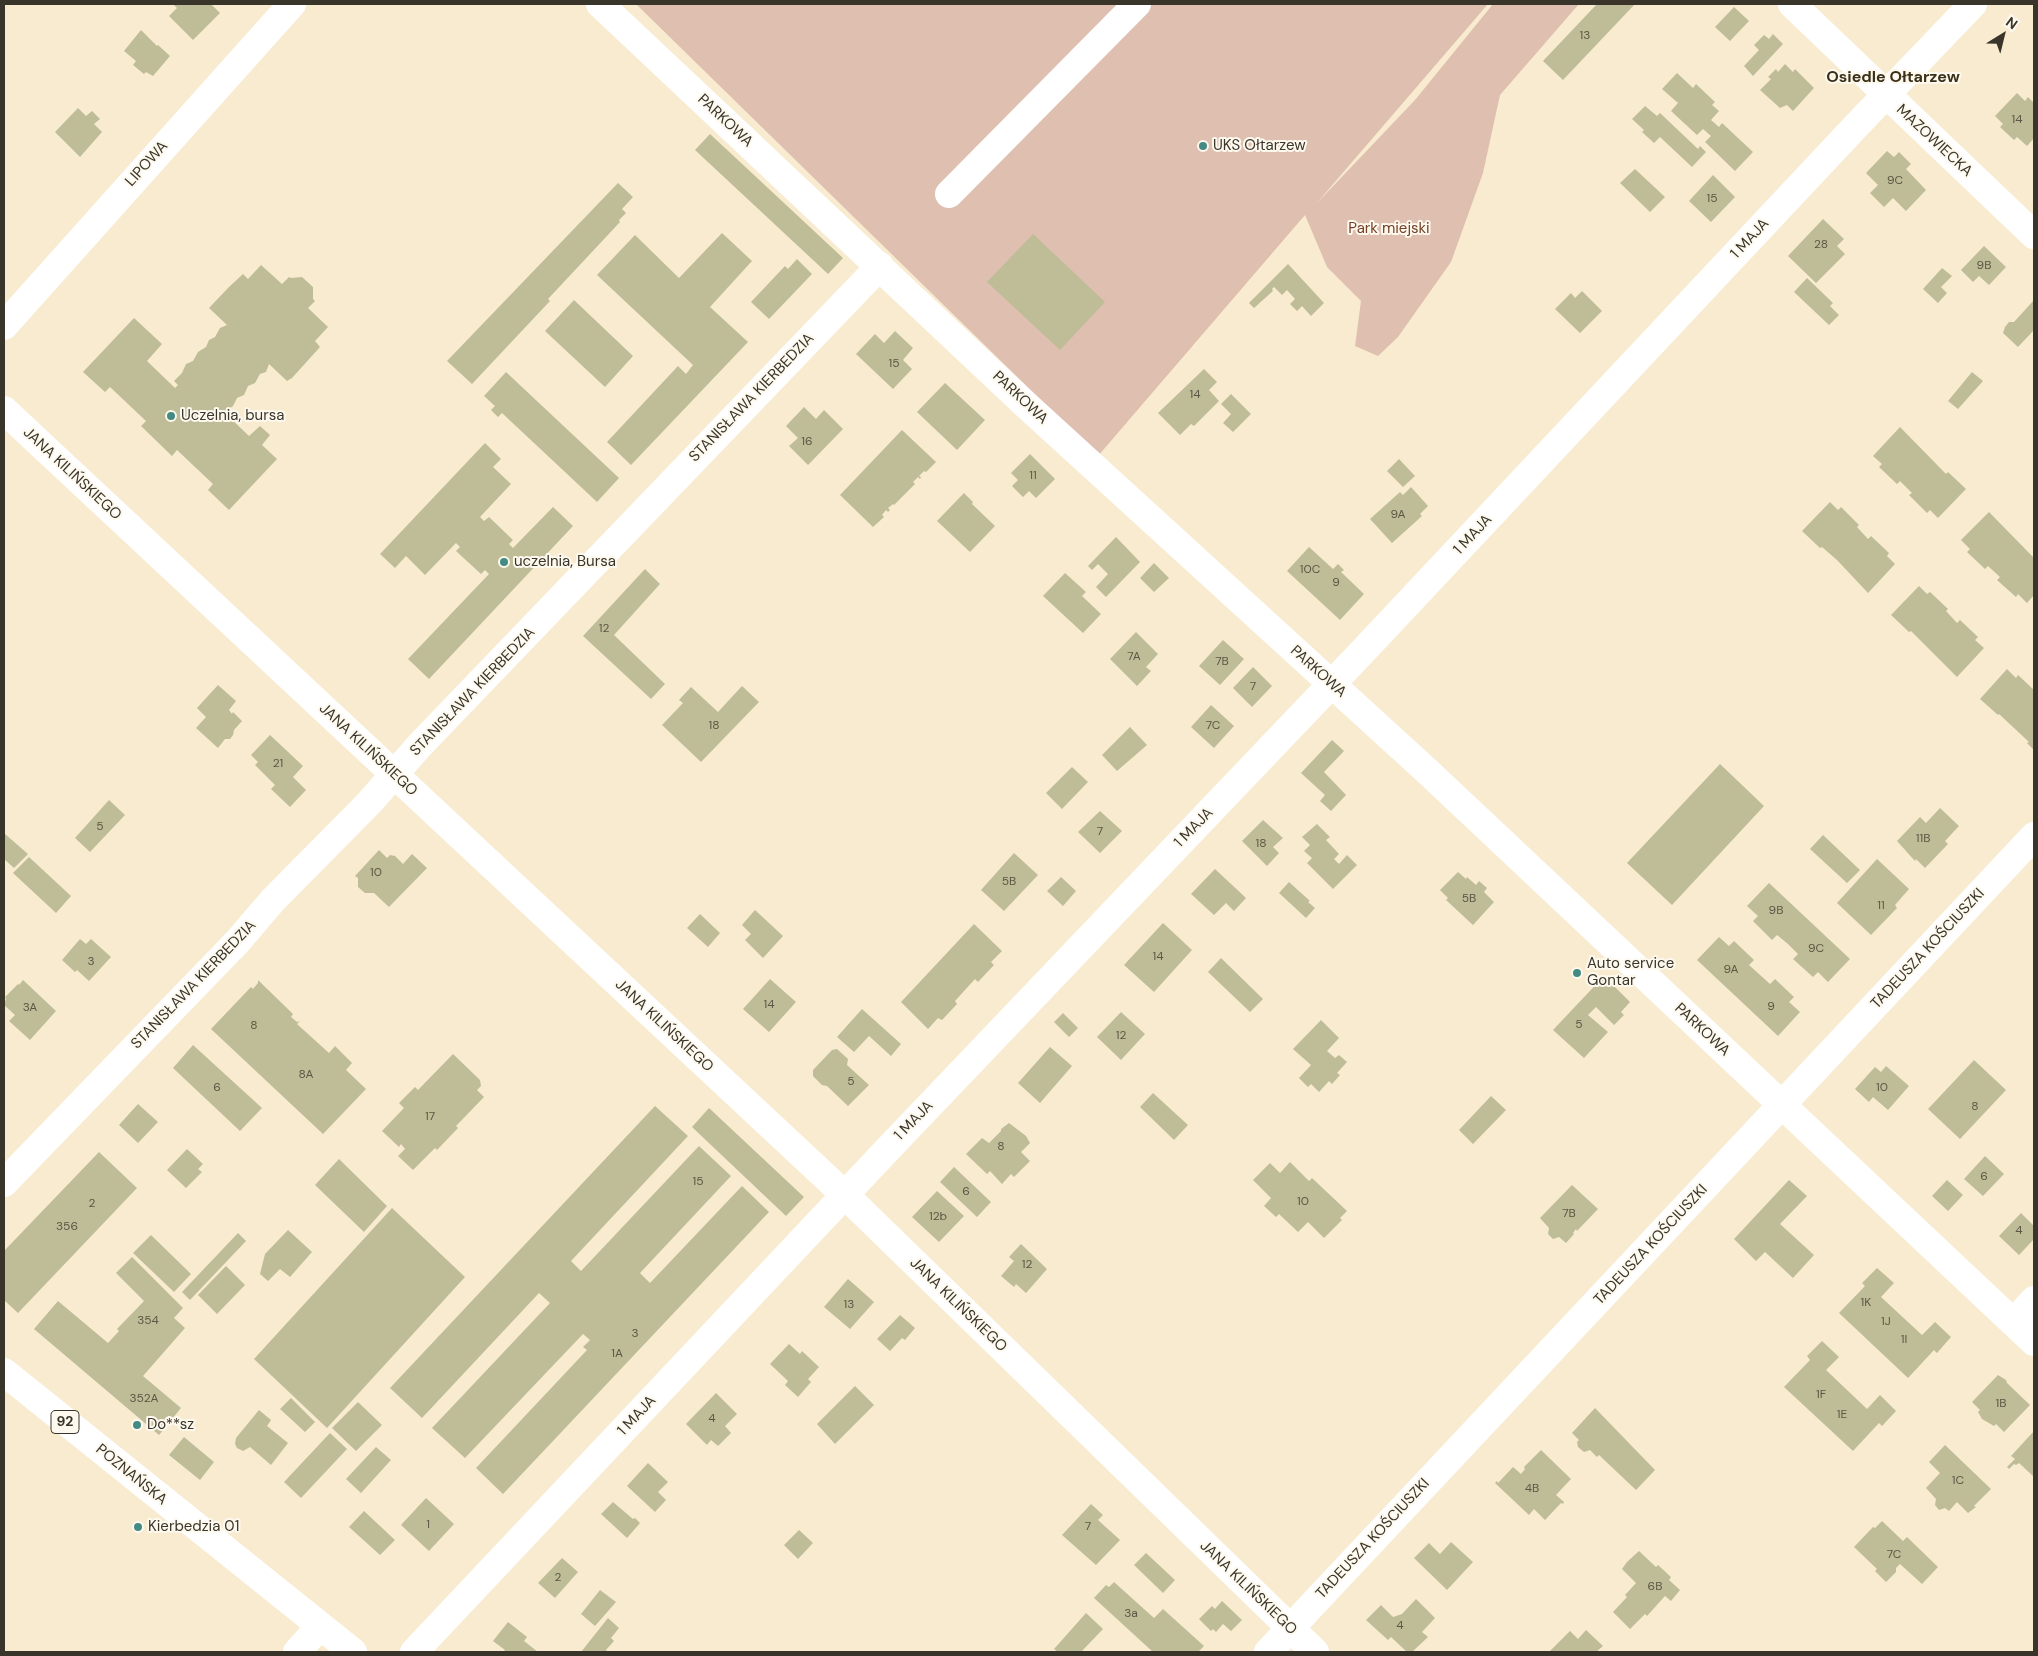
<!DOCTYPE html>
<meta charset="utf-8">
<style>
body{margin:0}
#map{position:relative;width:2038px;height:1656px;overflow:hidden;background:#f8ebd0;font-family:"DM Sans",sans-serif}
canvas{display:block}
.frame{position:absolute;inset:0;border:5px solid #3a352a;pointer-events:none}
.north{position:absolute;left:1978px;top:10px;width:50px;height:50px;-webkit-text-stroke:4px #fef9ee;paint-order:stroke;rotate:36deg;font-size:14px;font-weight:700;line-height:20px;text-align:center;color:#3a352a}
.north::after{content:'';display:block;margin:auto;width:18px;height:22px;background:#3a352a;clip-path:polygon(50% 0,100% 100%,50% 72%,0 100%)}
</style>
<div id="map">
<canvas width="2038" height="1656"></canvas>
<div class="frame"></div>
<div class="north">N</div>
</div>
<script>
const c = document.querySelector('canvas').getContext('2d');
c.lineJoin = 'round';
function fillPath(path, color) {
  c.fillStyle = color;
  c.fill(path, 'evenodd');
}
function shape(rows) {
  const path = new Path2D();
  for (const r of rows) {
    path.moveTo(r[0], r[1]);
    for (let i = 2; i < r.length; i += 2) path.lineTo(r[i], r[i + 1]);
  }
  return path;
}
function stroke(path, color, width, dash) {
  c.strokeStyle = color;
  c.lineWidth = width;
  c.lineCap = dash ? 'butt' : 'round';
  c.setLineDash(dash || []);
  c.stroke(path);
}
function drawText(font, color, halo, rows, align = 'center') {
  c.font = font + ' "DM Sans",sans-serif';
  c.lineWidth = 4;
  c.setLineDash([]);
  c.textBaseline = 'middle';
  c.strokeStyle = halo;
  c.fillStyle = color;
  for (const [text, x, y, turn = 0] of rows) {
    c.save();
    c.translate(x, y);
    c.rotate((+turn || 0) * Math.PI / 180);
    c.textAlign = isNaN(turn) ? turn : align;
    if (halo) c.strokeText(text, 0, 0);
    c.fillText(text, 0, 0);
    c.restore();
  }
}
fillPath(shape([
 [636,4,1488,4,1316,204,1415,100,1493,4,1579,4,1500,95,1483,173,1451,262,1398,337,1378,356,1355,346,1361,301,1327,267,1305,215,1098,456]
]), '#dfbfb0');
fillPath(shape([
 [173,4,211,4,220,13,193,40,169,16,177,8],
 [1597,4,1635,4,1563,80,1543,61],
 [1734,7,1749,21,1730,41,1715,27],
 [141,30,157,46,158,45,170,56,153,76,146,72,144,74,133,65,136,61,124,51],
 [1773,34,1783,44,1753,76,1744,66,1759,50,1754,45,1764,35,1769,39],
 [1785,64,1793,72,1795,69,1814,88,1793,111,1787,105,1780,108,1760,90,1771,79,1768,77,1776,69,1778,72],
 [1677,73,1693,88,1696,84,1715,102,1712,105,1719,111,1711,120,1719,127,1722,123,1753,152,1735,171,1705,142,1711,136,1703,129,1697,135,1671,111,1678,103,1662,89],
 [2017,93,2025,101,2028,97,2034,103,2034,138,2027,146,2017,137,2014,140,2000,127,2003,124,1995,116],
 [1645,106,1657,116,1660,113,1698,149,1700,146,1706,152,1692,167,1660,137,1654,143,1642,132,1644,130,1632,119],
 [78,108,86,116,92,111,100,119,94,124,102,132,80,157,55,132],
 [710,134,843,258,828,274,695,150],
 [1887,151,1894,157,1899,152,1911,164,1906,169,1926,190,1906,211,1893,198,1884,207,1870,193,1878,185,1866,173],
 [1635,169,1665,197,1650,212,1620,183],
 [1713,175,1735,197,1711,222,1689,201],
 [618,183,633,197,622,209,626,213,619,220,620,222,548,299,550,301,472,384,447,361],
 [1823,219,1844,239,1837,246,1845,254,1816,283,1788,256],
 [722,233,752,261,710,307,748,342,631,465,607,442,678,366,686,374,693,365,597,275,635,235,679,278],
 [1033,234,1105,302,1060,350,987,282],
 [1984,246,2006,267,1989,285,1979,276,1973,282,1961,270],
 [797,259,812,274,769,319,751,302,785,266,788,269],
 [1288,264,1324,303,1311,316,1302,306,1297,311,1290,304,1295,299,1287,290,1282,295,1274,287,1272,289,1273,291,1254,308,1249,303],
 [261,265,282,284,289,277,291,278,302,277,313,287,313,299,315,301,308,308,328,327,315,341,320,347,292,378,287,381,269,364,266,372,260,374,255,383,248,386,244,395,237,398,233,406,224,412,249,436,260,426,270,435,262,445,277,459,229,510,208,490,213,484,177,450,172,456,141,426,146,421,110,387,105,392,83,372,134,318,162,344,147,361,175,388,178,385,174,381,182,373,186,364,193,361,198,352,206,347,209,340,215,337,220,328,227,325,209,308,229,287,243,274,248,279],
 [1942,268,1952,276,1941,287,1947,293,1938,303,1923,289],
 [1807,278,1833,303,1830,306,1839,315,1829,325,1794,292],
 [1582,291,1602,311,1580,333,1555,309,1571,293,1575,298],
 [574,300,633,356,605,387,545,331],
 [2034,300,2034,330,2018,347,2003,333,2005,327,2009,322,2014,322],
 [895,331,913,348,903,360,912,369,893,389,856,354,875,334,884,343],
 [1204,369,1217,382,1209,390,1219,401,1194,426,1191,424,1180,435,1158,413],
 [506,372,619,478,597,502,502,413,498,417,491,410,495,406,484,396],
 [1972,372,1983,381,1958,409,1948,401],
 [945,383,985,420,957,450,917,412],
 [1231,394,1251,414,1233,432,1223,423,1231,414,1221,404],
 [804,407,816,419,824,410,843,429,808,465,789,446,798,438,786,426],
 [1900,427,1946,474,1948,472,1966,489,1938,518,1930,510,1927,513,1909,495,1912,493,1900,481,1897,484,1879,467,1882,464,1873,456],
 [902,430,936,462,926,472,924,471,919,476,921,477,920,479,918,477,913,482,915,484,894,505,893,504,888,508,890,510,888,512,886,510,882,515,884,517,873,527,840,495],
 [485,443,501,459,493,467,511,484,480,517,484,521,489,517,513,540,509,544,513,548,553,507,573,526,429,679,408,659,489,574,485,570,481,574,456,551,460,547,456,543,425,575,406,556,395,568,380,554],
 [1030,454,1055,479,1036,498,1029,491,1023,497,1012,486,1018,480,1011,473],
 [1399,459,1415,476,1403,487,1387,471],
 [1411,487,1428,506,1420,514,1422,516,1392,543,1370,519,1400,492,1403,495],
 [964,493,973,502,972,504,995,526,970,552,937,521],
 [1830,502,1838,510,1841,507,1859,525,1857,527,1868,539,1871,536,1889,553,1887,556,1895,564,1868,593,1837,560,1822,547,1820,548,1802,531],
 [1989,512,2034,558,2034,595,2027,603,2018,594,2016,597,1997,580,2000,577,1988,566,1985,569,1967,552,1970,549,1961,540],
 [1116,537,1140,562,1106,597,1096,587,1108,574,1098,564,1092,570,1088,566],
 [1309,547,1333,569,1338,564,1344,570,1341,572,1364,594,1340,620,1287,571],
 [1154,563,1169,578,1154,592,1140,578],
 [645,569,660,584,614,635,665,684,651,699,583,636],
 [1065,573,1086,592,1082,596,1101,614,1083,633,1043,596],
 [1919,586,1927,594,1930,592,1948,609,1946,611,1957,623,1960,620,1978,637,1975,640,1984,648,1957,677,1911,631,1909,632,1891,615],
 [1136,632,1158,654,1146,667,1151,671,1137,686,1110,659],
 [1223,640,1244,659,1220,685,1199,666],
 [1253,667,1272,686,1252,707,1233,688],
 [2007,669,2016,678,2018,675,2034,690,2034,750,2027,743,2029,742,1999,714,1998,715,1980,699],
 [218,685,236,701,229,710,232,714,233,712,242,721,234,730,233,735,230,739,225,739,218,748,196,728,206,717,197,708],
 [742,686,759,702,701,762,662,725,683,703,679,700,691,687,718,712],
 [1211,705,1234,726,1214,748,1191,727],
 [1130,727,1147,745,1117,771,1102,755],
 [270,735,303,766,293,777,306,790,290,807,271,789,275,785,255,765,258,762,251,755],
 [1332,740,1344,751,1324,772,1346,795,1331,811,1320,801,1325,795,1301,773],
 [1720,764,1764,806,1672,905,1627,863],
 [1072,767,1088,782,1062,809,1046,793],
 [109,800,125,815,90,852,75,838],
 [1940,808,1959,826,1945,841,1948,844,1925,868,1916,859,1915,861,1897,841,1920,817,1926,823],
 [1100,811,1122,831,1100,853,1078,832],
 [1263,820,1283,838,1273,847,1279,853,1267,866,1242,841],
 [1317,824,1330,837,1326,840,1339,854,1334,859,1339,864,1347,855,1357,865,1333,889,1307,863,1312,858,1304,851,1310,845,1302,837],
 [5,834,28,854,14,868,4,859,4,836],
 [1823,835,1860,870,1847,883,1810,849],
 [379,850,387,858,390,855,395,856,403,864,412,854,427,868,389,907,374,893,365,893,358,887,358,878,355,876],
 [1014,853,1038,875,1004,911,981,890],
 [29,857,71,896,56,913,13,873],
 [1877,859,1909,889,1895,905,1897,908,1871,935,1837,903],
 [1215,869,1246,898,1234,911,1226,903,1214,915,1191,894],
 [1458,872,1466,879,1467,877,1476,885,1479,881,1487,888,1484,892,1494,902,1473,925,1446,900,1448,898,1440,890],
 [1061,877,1076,891,1063,906,1047,891],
 [1289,882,1310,901,1308,902,1315,908,1306,918,1279,893],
 [1769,883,1850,959,1828,982,1818,972,1813,977,1793,959,1798,954,1788,944,1777,935,1772,940,1753,921,1758,916,1747,906],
 [755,910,783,936,763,958,745,940,751,934,742,925],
 [700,914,720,933,708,947,687,928],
 [1163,923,1192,950,1154,992,1124,965],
 [974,924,1002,951,991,962,994,965,978,982,975,979,955,1001,957,1004,942,1020,938,1018,928,1029,901,1002],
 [1719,937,1729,946,1734,941,1754,960,1749,965,1770,984,1775,979,1794,997,1789,1002,1800,1012,1778,1036,1697,960],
 [80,939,86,944,91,939,111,957,89,981,77,970,75,972,62,960],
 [1221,958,1263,999,1250,1012,1208,972],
 [1604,976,1630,1002,1621,1012,1624,1015,1614,1025,1596,1007,1588,1015,1608,1032,1584,1058,1553,1030],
 [770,979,796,1002,769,1032,743,1009],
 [23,980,56,1011,30,1040,9,1021,15,1015,4,1005,6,999,5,997,18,984,19,985],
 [258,980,293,1014,291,1017,297,1022,300,1021,297,1024,329,1053,335,1046,352,1063,346,1070,366,1089,323,1134,211,1029,251,987,253,989,258,983],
 [862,1009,901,1044,891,1056,869,1036,854,1052,837,1037],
 [1121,1012,1145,1034,1121,1060,1097,1037],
 [1063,1013,1078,1028,1069,1037,1054,1022],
 [1321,1020,1339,1038,1327,1051,1335,1058,1339,1055,1347,1062,1337,1073,1340,1075,1332,1084,1329,1081,1319,1092,1311,1084,1308,1087,1299,1078,1311,1065,1293,1049],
 [193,1045,262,1108,240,1131,173,1068],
 [1050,1047,1072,1066,1040,1103,1018,1083],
 [837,1049,848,1059,847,1065,869,1085,848,1106,827,1086,822,1085,813,1076,813,1070,832,1050],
 [453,1054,480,1080,481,1086,477,1090,484,1097,456,1126,458,1128,437,1150,435,1148,413,1170,398,1156,405,1149,401,1144,399,1147,382,1131,404,1108,399,1103,415,1087,418,1090],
 [1974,1060,2006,1090,1960,1139,1928,1109],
 [1886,1066,1909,1086,1888,1110,1873,1097,1869,1102,1855,1089,1875,1067,1881,1072],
 [1153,1093,1188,1125,1174,1140,1140,1107],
 [1491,1096,1506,1110,1473,1144,1459,1130],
 [138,1104,158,1122,138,1143,119,1125],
 [655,1106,688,1136,571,1261,581,1271,699,1146,731,1176,640,1273,650,1283,742,1186,769,1212,503,1494,476,1468,587,1350,583,1347,590,1340,583,1334,465,1458,432,1428,550,1303,539,1293,422,1418,390,1388],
 [709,1108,804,1197,786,1216,692,1127],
 [1009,1123,1026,1136,1030,1143,1021,1152,1030,1161,1014,1177,1011,1174,1002,1184,990,1171,987,1174,966,1154,982,1138,989,1143,1001,1131,1001,1129],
 [187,1149,203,1164,198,1169,202,1172,186,1188,167,1170],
 [99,1152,137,1188,18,1313,4,1300,4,1251],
 [1985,1156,2004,1174,1983,1196,1964,1179],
 [339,1159,387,1206,364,1232,315,1185],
 [1290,1162,1309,1181,1312,1178,1347,1211,1340,1218,1342,1220,1324,1238,1308,1222,1298,1232,1279,1214,1276,1217,1264,1206,1271,1198,1253,1180,1270,1163,1280,1173],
 [954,1167,991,1202,977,1217,940,1182],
 [1789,1180,1807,1196,1780,1224,1814,1255,1793,1278,1765,1252,1756,1261,1734,1239],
 [1947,1180,1963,1195,1948,1211,1932,1196],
 [1572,1185,1598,1209,1577,1231,1576,1229,1573,1233,1574,1234,1566,1243,1559,1237,1553,1239,1548,1234,1549,1228,1540,1218],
 [937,1191,964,1216,939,1242,912,1217],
 [392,1208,465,1277,327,1428,254,1359],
 [2021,1213,2034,1226,2034,1239,2019,1255,1999,1236],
 [288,1230,312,1252,290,1277,280,1269,268,1281,260,1274,265,1254],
 [238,1233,246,1241,190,1300,182,1292],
 [151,1235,191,1274,174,1292,133,1253],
 [1021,1244,1047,1269,1026,1293,1016,1284,1014,1287,1001,1276,1014,1261,1009,1257],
 [132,1257,183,1308,174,1318,185,1328,143,1376,181,1408,159,1435,34,1329,58,1301,108,1343,119,1331,117,1329,144,1301,116,1273],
 [226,1266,245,1285,217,1314,198,1295],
 [1877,1268,1894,1283,1881,1297,1922,1335,1935,1322,1951,1337,1937,1353,1934,1350,1908,1378,1839,1313,1865,1286,1862,1283],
 [848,1279,874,1302,850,1329,824,1307],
 [900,1315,915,1328,905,1340,902,1338,890,1351,877,1339],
 [1822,1341,1839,1357,1826,1370,1867,1409,1880,1395,1896,1411,1882,1426,1879,1423,1853,1451,1784,1387,1810,1360,1807,1356],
 [789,1344,800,1354,802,1351,819,1367,808,1379,811,1382,798,1397,785,1385,788,1381,770,1364],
 [1998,1375,2006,1380,2007,1383,2030,1405,2004,1432,1996,1424,1994,1426,1982,1419,1978,1412,1980,1410,1972,1402],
 [855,1386,874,1405,835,1444,817,1424],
 [716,1393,737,1414,725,1426,731,1433,718,1446,711,1440,707,1445,686,1424],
 [291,1398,315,1422,305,1432,280,1409],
 [358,1402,382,1425,356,1451,332,1428],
 [1595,1408,1655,1470,1636,1490,1599,1455,1597,1457,1590,1450,1584,1452,1578,1447,1577,1442,1579,1440,1572,1433],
 [259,1410,271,1420,267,1426,288,1443,271,1465,250,1447,243,1451,237,1448,235,1444,236,1438],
 [2034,1431,2034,1475,2033,1476,2019,1463,2016,1465,2014,1464,2009,1469,2007,1467,2015,1459,2011,1456],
 [330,1433,347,1449,301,1498,284,1482],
 [184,1437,214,1462,200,1480,169,1455],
 [1945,1445,1991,1489,1974,1506,1976,1507,1968,1513,1957,1502,1949,1511,1945,1508,1939,1510,1935,1505,1936,1499,1926,1488,1940,1473,1929,1462],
 [376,1447,391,1460,361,1493,346,1479],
 [1541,1450,1571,1479,1556,1495,1564,1502,1563,1504,1561,1503,1545,1520,1534,1509,1529,1515,1495,1483,1497,1481,1498,1483,1513,1467,1521,1474,1525,1469,1524,1467],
 [648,1463,668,1482,658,1492,666,1500,655,1512,627,1486],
 [426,1498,454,1524,429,1551,401,1525],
 [613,1502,633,1519,635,1518,640,1523,627,1538,601,1514],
 [1091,1504,1103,1515,1098,1520,1120,1540,1096,1565,1062,1535],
 [364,1511,395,1540,380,1555,349,1527],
 [1882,1521,1903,1541,1907,1537,1938,1567,1922,1584,1900,1564,1896,1568,1896,1572,1886,1582,1875,1571,1877,1569,1854,1547,1873,1527,1875,1528],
 [799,1530,813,1543,798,1559,784,1545],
 [1451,1542,1473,1562,1447,1590,1414,1558,1429,1543,1440,1554],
 [1639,1551,1656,1567,1658,1565,1671,1577,1669,1580,1680,1590,1671,1601,1665,1596,1647,1616,1645,1614,1630,1629,1613,1612,1627,1597,1625,1595,1636,1583,1622,1569,1627,1562],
 [1146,1553,1175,1580,1163,1593,1134,1565],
 [562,1558,578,1572,555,1598,538,1583],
 [1114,1582,1154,1618,1163,1609,1204,1646,1198,1652,1153,1652,1094,1598,1106,1585,1109,1587],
 [600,1590,616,1602,595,1626,581,1614],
 [1416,1599,1435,1618,1422,1632,1428,1637,1412,1652,1407,1652,1391,1637,1388,1640,1366,1620,1381,1605,1393,1617,1402,1614],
 [1222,1601,1242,1620,1231,1631,1223,1624,1216,1632,1213,1629,1211,1631,1199,1619,1212,1606,1215,1609],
 [1086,1613,1103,1629,1081,1652,1058,1652,1054,1649],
 [608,1618,619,1628,611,1638,614,1641,606,1650,608,1652,581,1652],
 [508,1622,527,1637,524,1641,538,1652,503,1652,505,1650,493,1641],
 [1586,1630,1603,1646,1596,1652,1550,1651,1570,1631,1578,1639]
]), '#bebd97');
stroke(shape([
 [600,4,1026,405,1427,771,2034,1342],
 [1792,4,2034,235],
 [949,194,1137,4],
 [4,326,292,4],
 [4,410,845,1195,1315,1652],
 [4,1183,238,941,273,900,369,803,419,746,880,266],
 [2014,1322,2034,1300],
 [297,1652,320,1626],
 [414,1652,888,1149,1365,649,1856,126,1973,4],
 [1268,1652,2034,836]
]), '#fff', 28);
stroke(shape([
 [4,1372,353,1652]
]), '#fff', 28);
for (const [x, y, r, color] of [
 [1203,146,5,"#448b84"],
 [171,416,5,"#448b84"],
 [504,562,5,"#448b84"],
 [1577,973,5,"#448b84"],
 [137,1425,5,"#448b84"],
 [138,1527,5,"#448b84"]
]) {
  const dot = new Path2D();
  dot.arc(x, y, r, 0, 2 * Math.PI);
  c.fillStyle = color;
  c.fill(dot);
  stroke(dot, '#fef9ee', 2);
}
drawText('12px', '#5b5745', null, [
 ["13",1585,36],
 ["14",2017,120],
 ["9C",1895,181],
 ["15",1712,199],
 ["28",1821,245],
 ["9B",1984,266],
 ["15",894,364],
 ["14",1195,395],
 ["16",807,442],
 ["11",1033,476],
 ["9A",1398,515],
 ["10C",1310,570],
 ["9",1336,583],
 ["12",604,629],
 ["7A",1134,657],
 ["7B",1222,662],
 ["7",1253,687],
 ["18",714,726],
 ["7C",1213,726],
 ["21",278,764],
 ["5",100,827],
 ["7",1100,832],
 ["11B",1923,839],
 ["18",1261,844],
 ["10",376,873],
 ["5B",1009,882],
 ["5B",1469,899],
 ["11",1881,906],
 ["9B",1776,911],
 ["9C",1816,949],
 ["14",1158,957],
 ["3",91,962],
 ["9A",1731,970],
 ["14",769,1005],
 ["9",1771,1007],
 ["3A",30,1008],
 ["5",1579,1025],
 ["8",254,1026],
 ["12",1121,1036],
 ["8A",306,1075],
 ["5",851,1082],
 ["6",217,1088],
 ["10",1882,1088],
 ["8",1975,1107],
 ["17",430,1117],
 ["8",1001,1147],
 ["6",1984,1177],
 ["15",698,1182],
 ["6",966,1192],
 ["10",1303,1202],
 ["2",92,1204],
 ["7B",1569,1214],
 ["12b",938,1217],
 ["356",67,1227],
 ["4",2019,1231],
 ["12",1027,1265],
 ["1K",1866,1303],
 ["13",849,1305],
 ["354",148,1321],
 ["1J",1886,1322],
 ["3",635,1334],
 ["1I",1904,1340],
 ["1A",617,1354],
 ["1F",1821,1395],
 ["352A",144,1399],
 ["1B",2001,1404],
 ["1E",1842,1415],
 ["4",712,1419],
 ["1C",1958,1481],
 ["4B",1532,1489],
 ["1",428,1525],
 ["7",1088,1527],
 ["7C",1894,1555],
 ["2",558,1578],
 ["6B",1655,1587],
 ["3a",1131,1614],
 ["4",1400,1626]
]);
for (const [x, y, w] of [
 [65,1422,28]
]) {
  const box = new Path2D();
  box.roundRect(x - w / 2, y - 11.5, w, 23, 4);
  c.fillStyle = '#fef9ee';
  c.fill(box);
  stroke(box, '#3a352a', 1);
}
drawText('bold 14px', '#3a352a', null, [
 ["92",65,1422]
]);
drawText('15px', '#3a352a', '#fef9ee', [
 ["PARKOWA",725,121,43],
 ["MAZOWIECKA",1934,141,43],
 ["LIPOWA",147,164,-48],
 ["1 MAJA",1750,239,-47],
 ["STANISŁAWA KIERBEDZIA",752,398,-46],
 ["PARKOWA",1020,398,43],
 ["JANA KILIŃSKIEGO",72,474,43],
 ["1 MAJA",1473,535,-47],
 ["PARKOWA",1318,672,42],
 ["STANISŁAWA KIERBEDZIA",473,692,-46],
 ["JANA KILIŃSKIEGO",368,750,43],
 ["1 MAJA",1194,828,-46],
 ["TADEUSZA KOŚCIUSZKI",1928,949,-47],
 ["STANISŁAWA KIERBEDZIA",194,985,-46],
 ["JANA KILIŃSKIEGO",664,1026,43],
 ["PARKOWA",1702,1030,43],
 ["1 MAJA",914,1121,-46],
 ["TADEUSZA KOŚCIUSZKI",1651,1245,-47],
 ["JANA KILIŃSKIEGO",958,1305,44],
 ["1 MAJA",637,1416,-47],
 ["POZNAŃSKA",131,1475,39],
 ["TADEUSZA KOŚCIUSZKI",1373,1539,-47],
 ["JANA KILIŃSKIEGO",1248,1588,44]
]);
drawText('15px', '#3a352a', '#fef9ee', [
 ["UKS Ołtarzew",1213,146],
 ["Uczelnia, bursa",181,416],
 ["uczelnia, Bursa",514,562],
 ["Auto service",1587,964],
 ["Gontar",1587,981],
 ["Do**sz",147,1425],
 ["Kierbedzia 01",148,1527]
], 'left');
drawText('15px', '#744026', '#fef9ee', [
 ["Park miejski",1389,229]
]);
drawText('bold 16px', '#3b311a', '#fef9ee', [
 ["Osiedle Ołtarzew",1893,78]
]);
</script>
